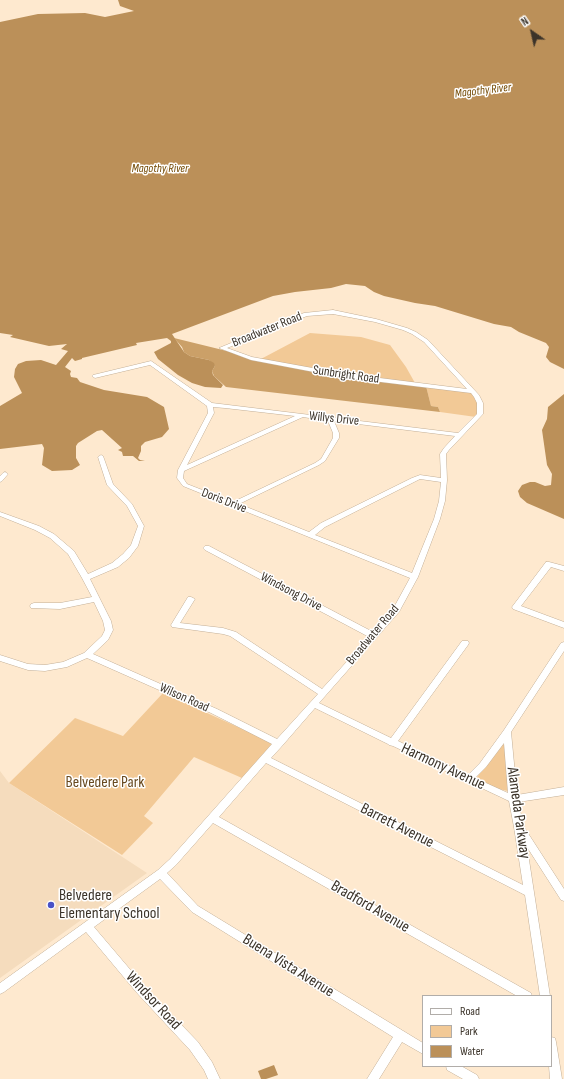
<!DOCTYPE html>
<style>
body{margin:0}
#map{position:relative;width:564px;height:1079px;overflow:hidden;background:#fee9cf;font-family:"Sofia Sans Condensed",sans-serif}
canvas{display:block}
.legend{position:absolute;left:422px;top:995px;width:130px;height:72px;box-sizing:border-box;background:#fff;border:1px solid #b1ada9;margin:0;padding:5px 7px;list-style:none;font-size:12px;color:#3b3329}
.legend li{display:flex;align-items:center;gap:8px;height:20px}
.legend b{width:20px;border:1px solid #b1ada9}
.north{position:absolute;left:512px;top:12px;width:40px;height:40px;-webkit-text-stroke:3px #fff;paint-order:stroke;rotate:326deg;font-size:11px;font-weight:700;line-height:16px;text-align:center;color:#3b3329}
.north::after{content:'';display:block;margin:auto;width:14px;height:18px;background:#3b3329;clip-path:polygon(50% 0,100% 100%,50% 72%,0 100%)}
</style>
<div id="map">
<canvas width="564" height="1079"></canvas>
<ul class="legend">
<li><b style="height:5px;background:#fff"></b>Road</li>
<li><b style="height:11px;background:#f2c996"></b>Park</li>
<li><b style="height:11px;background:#bb9059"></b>Water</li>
</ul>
<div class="north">N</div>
</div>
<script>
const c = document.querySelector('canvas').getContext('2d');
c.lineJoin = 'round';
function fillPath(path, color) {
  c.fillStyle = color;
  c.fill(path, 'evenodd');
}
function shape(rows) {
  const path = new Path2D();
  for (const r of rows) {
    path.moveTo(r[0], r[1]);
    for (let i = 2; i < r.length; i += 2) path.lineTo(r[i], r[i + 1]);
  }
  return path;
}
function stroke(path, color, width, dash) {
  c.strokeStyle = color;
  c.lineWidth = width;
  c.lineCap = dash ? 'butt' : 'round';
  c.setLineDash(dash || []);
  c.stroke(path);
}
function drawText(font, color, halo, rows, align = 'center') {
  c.font = font + ' "Sofia Sans Condensed",sans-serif';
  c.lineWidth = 3;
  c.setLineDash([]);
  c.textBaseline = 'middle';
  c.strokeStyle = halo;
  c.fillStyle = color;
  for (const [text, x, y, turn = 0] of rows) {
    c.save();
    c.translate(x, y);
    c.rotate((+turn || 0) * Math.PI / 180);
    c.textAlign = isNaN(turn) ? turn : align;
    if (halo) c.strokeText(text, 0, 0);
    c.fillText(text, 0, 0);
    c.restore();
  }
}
fillPath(shape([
 [0,771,9,783,147,873,0,978]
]), '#f5dcbd');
fillPath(shape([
 [310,333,361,337,390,345,406,367,415,383,339,374,259,360],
 [426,386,472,391,480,409,476,417,440,412,438,407,431,406],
 [163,693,273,743,242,778,194,757,144,816,153,823,122,855,9,783,75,718,123,736],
 [502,744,505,745,508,791,498,789,478,780,477,777]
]), '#f2c996');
fillPath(shape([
 [174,338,288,366,426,386,431,406,438,407,440,412,226,387,214,376,212,371,215,366,209,360,190,356,184,352,182,347]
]), '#cba068');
fillPath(shape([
 [118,0,564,0,564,369,550,362,546,357,549,347,546,343,519,332,511,327,494,324,435,306,415,303,384,296,374,292,365,286,346,284,331,288,295,292,273,296,172,334,184,352,190,356,209,360,214,363,215,366,212,371,213,375,223,385,221,388,205,387,192,383,178,375,158,359,154,352,171,343,171,341,167,338,136,343,137,345,82,358,82,359,75,361,72,358,65,367,71,371,70,374,71,377,77,378,80,382,104,390,147,397,164,407,169,429,162,437,145,442,141,446,141,451,138,458,140,460,145,461,139,461,133,456,123,456,122,452,118,450,122,448,102,430,97,431,78,443,76,446,76,458,80,465,72,470,52,471,42,465,44,448,42,444,0,449,0,406,22,393,14,377,15,369,18,364,26,361,41,360,56,365,68,351,61,349,67,344,49,346,10,337,13,335,0,333,0,22,38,14,85,13,105,17,134,11,120,6],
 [564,394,564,519,527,503,520,497,518,491,522,485,530,482,535,482,545,486,551,485,552,474,547,465,542,430,547,419,548,407],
 [274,1065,278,1075,266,1079,261,1079,258,1071]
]), '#bb9059');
const minor = shape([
 [333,310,376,319,407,328,416,332,428,340,479,395,483,403,483,414,449,450,446,454,447,480,445,501,440,519,418,577,399,612,319,703,391,738,462,641,468,641,469,643,468,645,398,741,468,775,480,763,504,730,561,643,564,642,564,651,511,732,517,795,564,787,564,795,518,802,524,827,564,889,564,901,561,900,527,847,550,996,540,996,525,895,266,763,219,817,531,993,532,996,517,996,213,823,176,865,167,873,198,906,423,1043,423,1054,402,1042,379,1079,367,1079,393,1037,192,912,160,879,94,927,145,987,198,1042,212,1062,220,1079,208,1079,204,1070,190,1050,137,993,86,932,4,992,0,994,0,983,158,870,170,859,272,744,211,713,87,658,67,667,45,671,28,670,0,661,0,655,28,664,45,665,63,662,84,653,102,636,105,630,103,621,94,602,60,609,31,608,30,606,31,604,34,603,60,603,92,597,82,578,68,554,50,538,35,530,0,516,0,512,39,526,54,534,74,551,88,574,112,563,123,554,131,545,138,526,127,506,107,485,98,457,101,455,103,456,113,484,132,504,144,526,138,546,129,558,118,567,90,579,111,621,113,630,108,640,93,654,217,709,277,739,318,694,230,636,223,634,172,627,171,625,188,597,191,597,195,599,180,623,223,628,236,632,322,689,369,637,205,550,203,548,205,546,209,546,373,632,392,611,410,578,183,486,177,478,178,470,208,413,207,406,150,365,95,378,92,376,93,375,151,361,212,403,458,433,477,414,477,403,474,397,471,393,340,377,251,360,219,348,304,313,333,310],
 [333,314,375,322,403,330,412,334,424,342,467,389,340,373,252,357,227,348,307,316,333,314],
 [213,407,225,408,295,416,187,465,214,413,213,407],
 [303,417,328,421,333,433,333,438,321,459,315,463,233,502,187,484,183,478,184,471,303,417],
 [334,421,455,436,444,448,440,454,441,478,420,475,412,478,321,523,309,532,239,504,319,465,325,461,339,438,339,433,334,421],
 [420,479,441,482,439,501,434,519,412,573,315,535,325,527,420,479],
 [315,708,388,744,389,745,393,746,509,801,514,827,523,885,271,758,282,746,315,708],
 [504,743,508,793,475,778,486,767,504,743],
 [5,472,8,474,2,481,0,482,0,476,3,473,5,472],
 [546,562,549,562,564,566,564,571,551,567,521,606,564,622,564,628,513,609,512,607,546,562],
 [551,1037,555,1038,556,1042,562,1079,550,1079,549,1066,551,1066,551,1037],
 [446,1066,461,1066,477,1075,479,1079,463,1079,447,1070,446,1066]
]);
stroke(minor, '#c3af97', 1);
fillPath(minor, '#fff');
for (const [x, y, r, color] of [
 [51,905,4,"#4952c7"]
]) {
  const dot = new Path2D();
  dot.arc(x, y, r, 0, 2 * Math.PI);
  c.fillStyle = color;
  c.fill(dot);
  stroke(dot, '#fff', 1.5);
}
drawText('italic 12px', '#724800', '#fff', [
 ["Magothy River",483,91,-7],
 ["Magothy River",160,169]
]);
drawText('13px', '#3b3329', '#fff', [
 ["Broadwater Road",267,330,-22],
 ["Sunbright Road",346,375,8],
 ["Willys Drive",334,419,6],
 ["Doris Drive",224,501,21],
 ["Windsong Drive",291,592,28],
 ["Broadwater Road",373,635,-50],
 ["Wilson Road",184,698,24]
]);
drawText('16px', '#3b3329', '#fff', [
 ["Harmony Avenue",443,767,25],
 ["Alameda Parkway",518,813,82],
 ["Barrett Avenue",397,826,27],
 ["Bradford Avenue",370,907,30],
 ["Buena Vista Avenue",288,966,32],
 ["Windsor Road",153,1001,47]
]);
drawText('16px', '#68491f', '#fff', [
 ["Belvedere Park",105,783]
]);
drawText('16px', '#3b3329', '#fff', [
 ["Belvedere",59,896],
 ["Elementary School",59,914]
], 'left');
</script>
